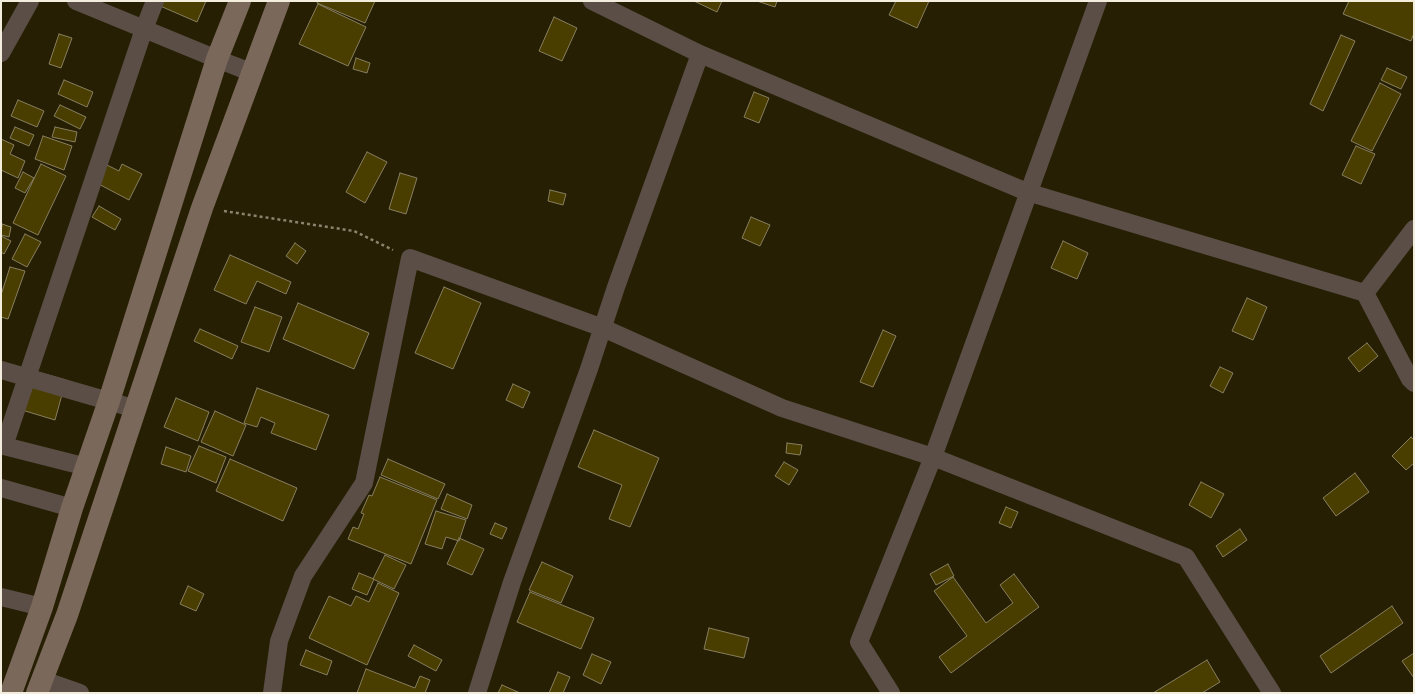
<!DOCTYPE html>
<style>
body{margin:0}
#map{position:relative;width:1415px;height:694px;overflow:hidden;background:#271f03;font-family:"Varela Round",sans-serif}
canvas{display:block}
.frame{position:absolute;inset:0;border:2px solid #f2eddd;pointer-events:none}
</style>
<div id="map">
<canvas width="1415" height="694"></canvas>
<div class="frame"></div>
</div>
<script>
const c = document.querySelector('canvas').getContext('2d');
c.lineJoin = 'round';
function fillPath(path, color) {
  c.fillStyle = color;
  c.fill(path, 'evenodd');
}
function shape(rows) {
  const path = new Path2D();
  for (const r of rows) {
    path.moveTo(r[0], r[1]);
    for (let i = 2; i < r.length; i += 2) path.lineTo(r[i], r[i + 1]);
  }
  return path;
}
function stroke(path, color, width, dash) {
  c.strokeStyle = color;
  c.lineWidth = width;
  c.lineCap = dash ? 'butt' : 'round';
  c.setLineDash(dash || []);
  c.stroke(path);
}
const building = shape([
 [160,1,206,1,197,22,158,5,160,1],
 [318,1,375,1,365,23,317,3,318,1],
 [694,1,722,1,717,12,694,1],
 [757,1,777,1,775,7,757,1],
 [896,1,929,1,917,28,889,15,896,1],
 [1349,1,1414,1,1414,33,1411,41,1343,14,1349,1],
 [318,4,366,27,348,66,299,44,318,4],
 [554,17,577,28,562,61,539,51,554,17],
 [59,34,72,38,61,68,49,64,59,34],
 [1341,35,1355,41,1323,111,1310,104,1341,35],
 [356,58,370,63,367,73,353,69,356,58],
 [1387,68,1407,77,1401,89,1381,80,1387,68],
 [64,80,93,92,87,107,58,94,64,80],
 [1380,83,1401,94,1372,151,1351,141,1380,83],
 [754,92,769,98,759,123,744,117,754,92],
 [18,100,44,111,37,127,11,116,18,100],
 [60,105,86,117,80,129,54,116,60,105],
 [15,127,34,135,29,146,10,138,15,127],
 [55,127,77,132,75,142,52,137,55,127],
 [43,136,72,146,64,170,35,159,43,136],
 [1,139,14,145,10,154,25,161,18,178,1,170,1,139],
 [1356,146,1375,154,1361,184,1342,175,1356,146],
 [367,152,387,162,365,203,346,192,367,152],
 [101,162,119,171,122,164,142,174,129,200,91,180,101,162],
 [41,164,66,176,38,235,13,223,41,164],
 [23,172,34,178,25,193,15,188,23,172],
 [400,173,417,178,406,214,389,209,400,173],
 [550,190,566,194,563,205,548,201,550,190],
 [99,206,121,219,115,230,92,217,99,206],
 [751,217,770,225,760,246,742,238,751,217],
 [2,224,11,227,9,237,1,235,2,224],
 [25,234,41,242,27,267,12,259,25,234],
 [1,236,11,241,4,254,1,252,1,236],
 [1063,241,1088,253,1077,279,1051,268,1063,241],
 [295,243,306,251,297,264,286,256,295,243],
 [230,255,291,282,286,294,257,281,246,304,214,290,230,255],
 [10,267,25,271,8,319,1,317,1,295,10,267],
 [444,287,481,303,453,369,415,353,444,287],
 [1247,298,1267,307,1253,340,1232,331,1247,298],
 [298,303,369,333,354,369,283,339,298,303],
 [255,307,282,317,269,352,241,342,255,307],
 [200,329,238,346,232,359,194,341,200,329],
 [883,330,896,336,873,387,860,382,883,330],
 [1367,343,1378,356,1359,372,1348,358,1367,343],
 [1220,367,1233,373,1223,393,1210,386,1220,367],
 [34,371,66,380,55,420,22,410,34,371],
 [513,384,530,392,523,408,506,400,513,384],
 [257,388,329,415,316,450,271,433,275,423,261,417,257,427,244,423,257,388],
 [176,398,209,412,198,441,164,427,176,398],
 [215,411,246,425,233,456,201,442,215,411],
 [594,430,659,458,630,527,609,519,622,485,578,467,594,430],
 [1411,437,1414,440,1414,463,1406,470,1392,456,1411,437],
 [787,443,802,445,800,455,786,453,787,443],
 [199,446,226,457,216,483,188,471,199,446],
 [166,447,191,456,186,472,161,464,166,447],
 [230,459,297,488,283,521,216,491,230,459],
 [388,459,445,484,438,499,381,475,388,459],
 [784,462,798,470,789,485,775,476,784,462],
 [1355,473,1369,492,1336,516,1323,498,1355,473],
 [380,477,437,500,411,564,348,539,353,527,358,529,364,514,361,513,369,495,372,496,380,477],
 [1201,482,1224,494,1211,518,1189,505,1201,482],
 [447,494,472,505,467,519,441,509,447,494],
 [1006,507,1018,512,1011,528,999,523,1006,507],
 [436,511,466,520,459,541,446,537,442,549,425,544,436,511],
 [495,523,507,528,502,539,490,534,495,523],
 [1240,529,1247,540,1223,557,1216,546,1240,529],
 [459,538,484,549,472,575,447,564,459,538],
 [385,555,406,565,394,589,373,579,385,555],
 [542,562,573,576,561,603,529,590,542,562],
 [948,564,954,576,936,585,930,574,948,564],
 [359,573,374,579,367,595,352,589,359,573],
 [1014,574,1039,607,951,673,939,657,967,636,934,591,953,577,986,623,1013,603,1000,585,1014,574],
 [378,583,399,593,367,665,309,638,329,596,351,606,356,596,369,602,378,583],
 [188,586,204,594,196,611,180,604,188,586],
 [530,592,594,618,581,649,517,622,530,592],
 [1392,606,1403,623,1331,673,1320,656,1392,606],
 [709,628,749,638,744,658,704,649,709,628],
 [414,645,442,660,436,671,408,656,414,645],
 [306,650,332,661,327,675,300,665,306,650],
 [1414,653,1414,678,1402,661,1414,653],
 [592,654,611,662,601,684,583,675,592,654],
 [1207,660,1220,682,1202,693,1153,693,1207,660],
 [366,669,415,688,420,676,430,680,425,693,357,693,366,669],
 [558,672,570,677,563,693,549,693,558,672],
 [502,685,520,693,498,693,502,685]
]);
fillPath(building, '#4a3d00');
stroke(building, '#877f60', 1);
stroke(shape([
 [224,211,354,231,393,250]
]), '#8a846e', 2.5, [3, 3]);
stroke(shape([
 [76,1,217,59,253,73],
 [592,1,700,54,1027,192,1365,293],
 [1,53,30,1],
 [1414,229,1365,293,1410,379,1414,383],
 [1,370,136,409],
 [87,467,4,446,144,29,155,1],
 [1,488,72,508],
 [1,597,42,607],
 [43,680,80,693],
 [272,693,279,641,303,576,364,483,410,258,603,328,782,408,933,457,1186,557,1272,693],
 [477,693,512,582,589,369,616,287,700,54],
 [891,693,859,642,933,457,1098,1]
]), '#5a4e46', 18);
stroke(shape([
 [11,693,42,607,72,508,109,401,217,59,240,1],
 [37,693,67,615,202,208,279,1]
]), '#7a685a', 22);
</script>
